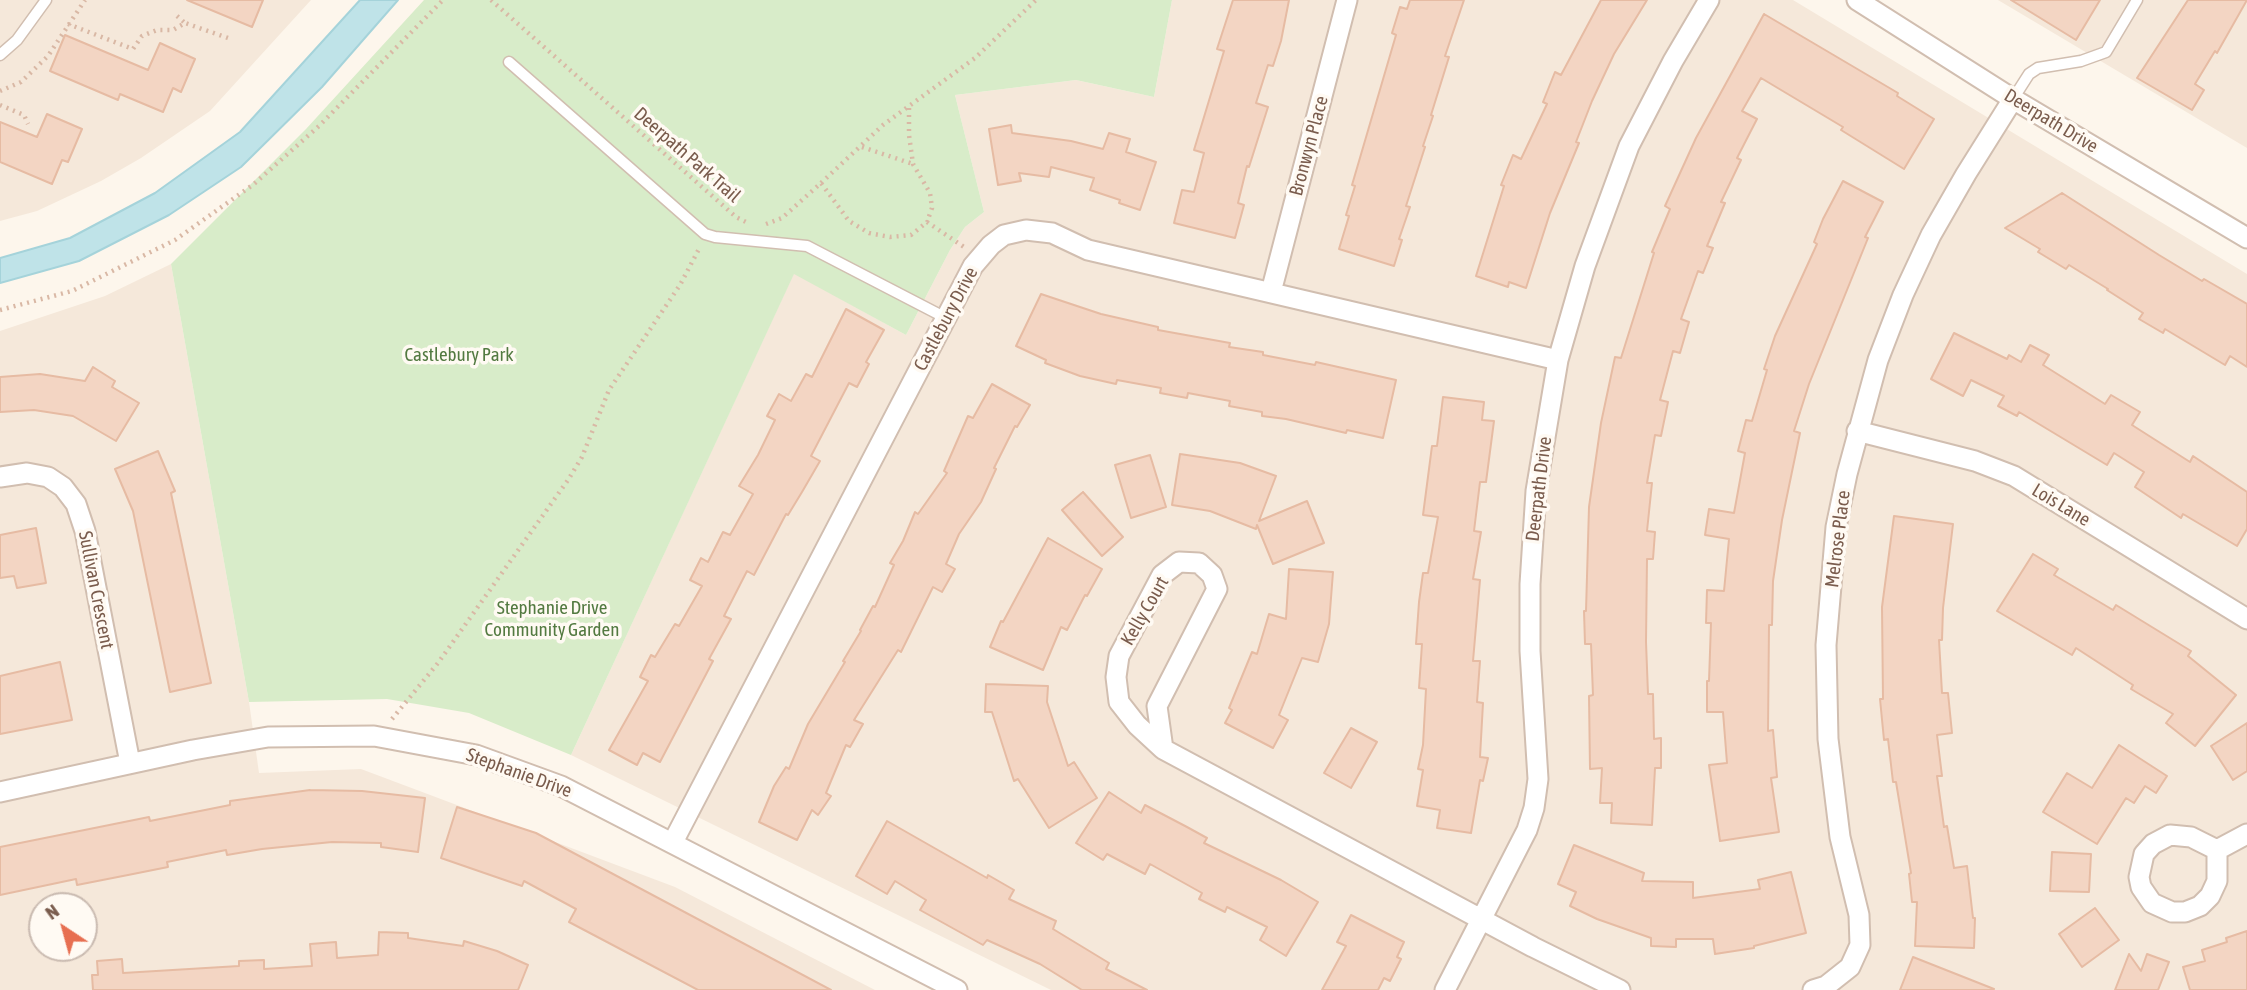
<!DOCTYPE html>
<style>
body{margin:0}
#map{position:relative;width:2247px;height:990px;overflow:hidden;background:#fdf6ec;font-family:"Asap Condensed",sans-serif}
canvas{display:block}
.north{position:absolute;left:28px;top:892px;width:70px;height:70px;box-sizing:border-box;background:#fffaf3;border:2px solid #cabbb1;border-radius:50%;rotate:324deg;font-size:19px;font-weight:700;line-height:28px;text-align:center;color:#7a5c4d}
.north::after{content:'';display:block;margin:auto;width:24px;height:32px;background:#e76f51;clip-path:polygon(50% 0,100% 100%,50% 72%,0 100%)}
</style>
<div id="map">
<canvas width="2247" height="990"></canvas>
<div class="north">N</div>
</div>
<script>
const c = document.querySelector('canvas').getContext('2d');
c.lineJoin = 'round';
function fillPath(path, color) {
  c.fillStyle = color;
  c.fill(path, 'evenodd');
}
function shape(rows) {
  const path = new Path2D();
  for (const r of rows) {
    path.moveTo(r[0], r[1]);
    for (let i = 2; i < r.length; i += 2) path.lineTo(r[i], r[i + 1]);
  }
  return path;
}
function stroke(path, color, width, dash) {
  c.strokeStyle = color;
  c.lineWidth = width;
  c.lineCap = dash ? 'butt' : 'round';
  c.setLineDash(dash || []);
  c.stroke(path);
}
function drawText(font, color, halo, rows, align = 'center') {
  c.font = font + ' "Asap Condensed",sans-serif';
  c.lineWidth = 7;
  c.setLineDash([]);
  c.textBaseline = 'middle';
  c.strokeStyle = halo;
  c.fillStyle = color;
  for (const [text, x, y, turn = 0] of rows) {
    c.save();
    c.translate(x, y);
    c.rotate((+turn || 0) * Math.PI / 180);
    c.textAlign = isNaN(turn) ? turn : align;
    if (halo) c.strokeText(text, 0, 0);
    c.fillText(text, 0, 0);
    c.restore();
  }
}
fillPath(shape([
 [0,0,311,0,210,111,141,158,101,181,37,211,0,221],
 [1172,0,1793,0,2247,274,2247,990,1051,990,571,755,794,273,906,335,950,250,965,227,984,212,955,95,1076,80,1154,97],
 [1998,0,2247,0,2247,148],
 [171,264,249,702,259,773,361,769,675,887,875,990,0,990,0,331,105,296],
 [42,906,84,906,84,948,42,948]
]), '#f5e8da');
fillPath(shape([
 [424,0,1172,0,1154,97,1076,80,955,95,984,212,965,227,950,250,906,335,794,274,571,755,469,713,387,699,249,702,171,264,306,129]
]), '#d8ecc9');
const water = shape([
 [360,0,398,0,322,87,241,167,169,215,79,261,0,283,0,258,70,238,155,193,240,132,360,0]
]);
fillPath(water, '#bfe3e8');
stroke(water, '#a5d3da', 2);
const building = shape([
 [187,0,263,0,252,27,187,0],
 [1233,0,1289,0,1281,41,1273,66,1268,65,1256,103,1268,107,1249,167,1247,166,1238,203,1244,205,1235,238,1174,223,1182,190,1194,192,1204,153,1194,150,1224,51,1217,49,1233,0],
 [1410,0,1464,0,1445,56,1449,57,1431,115,1433,116,1423,146,1425,147,1406,206,1410,207,1399,239,1402,240,1394,266,1339,249,1349,216,1346,215,1355,186,1352,185,1396,35,1392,33,1400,7,1407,9,1410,0],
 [1601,0,1647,0,1614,54,1592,101,1576,142,1579,143,1550,213,1526,288,1509,282,1508,287,1476,276,1504,186,1501,185,1513,155,1521,159,1547,104,1543,102,1555,72,1561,75,1601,0],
 [2011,0,2100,0,2076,40,2011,0],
 [2188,0,2247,0,2217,53,2215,51,2195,84,2204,90,2192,110,2137,78,2188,0],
 [1764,14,1898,93,1897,96,1934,119,1904,169,1841,130,1843,127,1761,78,1742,111,1757,119,1737,158,1741,160,1721,202,1725,203,1707,246,1713,248,1703,273,1698,271,1681,319,1689,322,1680,353,1673,351,1660,400,1668,402,1661,436,1655,435,1647,483,1652,483,1647,531,1655,532,1653,559,1647,559,1646,642,1648,694,1653,694,1654,739,1661,738,1661,768,1655,768,1652,825,1611,823,1612,803,1600,803,1602,768,1590,769,1589,696,1593,695,1591,644,1585,644,1584,611,1586,611,1589,507,1601,423,1615,357,1621,358,1654,253,1652,252,1670,209,1665,206,1696,138,1764,14],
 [65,35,148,70,160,43,195,59,181,92,173,88,163,112,120,94,118,100,50,71,65,35],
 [47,114,82,129,68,162,62,160,52,184,0,162,0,122,37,137,47,114],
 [1011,125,1012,133,1071,141,1103,149,1109,133,1130,139,1126,152,1156,162,1140,210,1119,203,1120,200,1090,190,1094,178,1051,167,1049,177,1019,173,1021,181,998,185,989,129,1011,125],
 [1843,181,1883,202,1865,237,1868,238,1809,384,1794,431,1800,433,1782,520,1773,581,1772,625,1769,625,1768,731,1773,730,1777,777,1771,778,1779,832,1720,841,1709,765,1727,763,1723,712,1707,712,1707,681,1709,681,1711,623,1706,623,1707,590,1724,591,1729,539,1705,535,1709,509,1734,513,1745,453,1738,451,1746,420,1752,421,1767,370,1764,369,1775,336,1817,244,1814,242,1823,219,1843,181],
 [2062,193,2159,255,2202,281,2204,279,2247,304,2247,367,2230,356,2225,365,2165,329,2163,333,2139,319,2143,313,2107,290,2108,289,2069,265,2066,269,2038,252,2040,249,2005,228,2062,193],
 [1041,294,1101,314,1158,327,1158,330,1230,343,1229,347,1263,352,1263,355,1315,365,1316,362,1396,380,1383,438,1347,430,1346,433,1286,419,1262,416,1262,412,1229,406,1230,401,1188,393,1187,398,1160,393,1161,388,1117,380,1116,384,1080,376,1045,363,1046,360,1016,346,1041,294],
 [846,309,884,330,866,362,869,364,857,387,849,383,811,456,820,461,802,492,788,515,786,514,754,575,747,571,724,616,731,619,709,659,713,661,660,762,643,753,637,765,609,750,648,681,640,677,651,655,655,657,675,624,679,626,702,586,690,580,701,558,708,562,723,532,730,535,753,494,739,486,758,455,775,420,767,416,779,394,791,401,806,374,812,377,846,309],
 [1954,333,2007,359,2009,355,2021,362,2030,345,2049,355,2043,365,2105,404,2111,395,2140,412,2132,425,2190,462,2193,456,2247,492,2247,529,2237,546,2183,514,2181,518,2135,487,2144,472,2114,453,2107,465,2019,412,2017,416,1998,406,2004,396,1971,380,1963,396,1931,379,1954,333],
 [93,367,115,381,112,387,139,403,116,441,73,416,34,410,0,412,0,377,40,374,85,381,93,367],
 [992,384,1030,405,1017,427,1015,426,994,468,996,469,981,502,959,534,946,564,955,569,942,592,933,587,901,652,898,650,854,720,863,724,850,747,846,745,826,793,831,796,818,815,812,810,797,840,759,822,774,786,786,767,789,769,808,724,845,662,843,661,861,631,860,630,873,606,875,607,894,565,890,563,903,541,915,512,918,514,947,473,944,471,968,416,973,418,992,384],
 [1443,397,1484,402,1482,420,1494,421,1486,482,1480,482,1474,531,1481,532,1473,579,1480,580,1473,661,1480,661,1477,702,1483,703,1480,757,1488,758,1483,781,1480,780,1471,833,1437,828,1440,810,1417,806,1423,770,1418,769,1423,745,1426,689,1419,688,1422,644,1416,644,1419,602,1423,573,1428,573,1438,517,1423,515,1432,446,1437,446,1443,397],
 [158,451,175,491,171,493,211,683,170,692,133,511,115,469,158,451],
 [1180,454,1240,463,1276,476,1259,521,1307,501,1324,543,1273,564,1257,525,1256,529,1210,511,1172,505,1180,454],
 [1150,455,1166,507,1131,518,1115,465,1150,455],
 [1083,492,1123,537,1102,556,1062,510,1083,492],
 [1894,516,1953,524,1943,608,1942,640,1939,640,1942,693,1948,693,1952,733,1937,735,1942,776,1937,776,1944,827,1947,826,1954,868,1967,866,1973,918,1975,918,1974,948,1915,946,1917,902,1912,902,1909,874,1911,873,1896,782,1893,782,1888,739,1884,740,1880,699,1883,699,1882,607,1894,516],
 [36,528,46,583,17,588,14,576,0,578,0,535,36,528],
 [1048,538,1102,569,1087,596,1085,595,1067,630,1061,627,1043,670,990,647,1001,621,1003,622,1048,538],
 [2033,554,2058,569,2054,575,2113,610,2116,605,2191,651,2188,656,2236,695,2195,746,2166,723,2173,714,2131,689,2133,685,2076,648,2072,655,1997,611,2033,554],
 [1289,569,1333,572,1329,624,1318,662,1302,658,1279,715,1288,720,1273,748,1225,723,1232,710,1229,708,1252,652,1257,654,1269,614,1286,619,1289,569],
 [60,662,72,720,0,734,0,676,60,662],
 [986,684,1048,686,1047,702,1068,766,1074,762,1097,798,1049,828,1018,779,1014,781,992,712,985,712,986,684],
 [2247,723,2247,771,2233,780,2211,746,2247,723],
 [1351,728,1377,742,1351,788,1324,773,1351,728],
 [2119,745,2167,776,2156,793,2145,786,2134,803,2126,798,2097,844,2043,812,2067,773,2092,788,2119,745],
 [310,790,362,791,425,798,418,852,381,847,381,843,332,842,262,849,227,855,226,850,167,862,168,867,128,875,77,885,76,879,0,895,0,847,149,817,150,821,230,805,230,801,310,790],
 [1109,792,1141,813,1145,805,1187,827,1207,838,1204,843,1281,880,1318,902,1286,956,1260,940,1267,927,1227,907,1225,912,1199,899,1202,893,1150,864,1145,874,1107,854,1103,860,1076,843,1109,792],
 [457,807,536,833,831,990,698,990,569,922,576,909,524,881,522,886,441,858,457,807],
 [887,821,987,878,988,875,1014,890,1009,899,1056,921,1053,929,1109,963,1106,969,1147,990,1082,990,1040,964,987,940,983,945,920,910,926,900,895,881,887,894,856,876,887,821],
 [1574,845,1644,873,1642,881,1693,882,1693,898,1760,889,1758,880,1791,872,1806,933,1754,946,1754,948,1715,954,1713,939,1676,939,1676,947,1651,946,1651,938,1597,919,1570,906,1576,892,1558,884,1574,845],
 [2052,852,2091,854,2089,892,2050,891,2052,852],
 [2095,908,2119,940,2082,967,2059,934,2095,908],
 [1351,915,1404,942,1397,957,1401,959,1390,981,1384,978,1378,990,1322,990,1346,946,1337,942,1351,915],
 [2247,931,2247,990,2190,990,2183,967,2205,961,2202,950,2227,942,2226,938,2247,931],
 [379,932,408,933,408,938,463,946,464,941,497,951,528,965,518,990,93,990,92,975,98,975,97,961,122,959,123,973,239,966,239,961,264,960,264,969,312,966,310,944,336,942,337,958,378,955,379,932],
 [2129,954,2141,971,2147,954,2169,962,2158,990,2115,990,2129,954],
 [1913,957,1994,989,1993,990,1900,990,1913,957]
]);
fillPath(building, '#f3d5c3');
stroke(building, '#e6bba3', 2);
const service = shape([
 [0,55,17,40,46,0],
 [509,62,705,234,715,237,807,246,946,318],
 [2013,99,2029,74,2038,68,2081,61,2106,52,2137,0]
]);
const minor = shape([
 [1857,0,2013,99,2247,238],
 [1271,292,1347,0],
 [1857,431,1975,461,2014,476,2247,619],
 [0,477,27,473,48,477,63,487,76,504,85,531,130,763],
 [1163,749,1137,725,1119,702,1116,677,1119,656,1162,575,1179,562,1199,563,1212,575,1217,589,1157,706,1163,749,1533,947,1620,990],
 [0,792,193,750,268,737,374,736,476,755,561,786,957,990],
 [2170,835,2191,837,2217,850,2217,881,2210,896,2200,906,2185,912,2172,912,2152,903,2141,887,2139,877,2144,854,2153,844,2170,835],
 [673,842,973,266,991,245,1004,235,1026,230,1052,233,1088,250,1558,360],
 [2217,850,2247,834],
 [1445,990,1527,830,1534,808,1538,779,1530,651,1530,584,1536,491,1558,360,1585,266,1629,146,1673,61,1709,0],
 [1813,990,1826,986,1850,967,1860,945,1859,915,1840,837,1828,739,1826,645,1836,527,1847,474,1878,360,1903,295,1931,235,1966,174,2013,99]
]);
stroke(service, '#d1beb0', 13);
stroke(minor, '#d1beb0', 23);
stroke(shape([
 [491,0,736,217,750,224],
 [177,16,185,23],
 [68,24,133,49,142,36,157,30,173,30,185,23,228,38],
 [0,91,21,82,48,56,85,0],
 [0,105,24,115,28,124],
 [909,108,909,135,913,164,930,193,932,208,927,222],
 [862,147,913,164],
 [821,183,883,125,975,58,1036,0],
 [766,224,782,218,821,183,849,221,869,233,890,237,911,235,927,222,964,247],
 [0,310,72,291,175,240,254,184,319,126,443,0],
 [392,719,438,663,568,480,582,457,609,390,680,285,700,247]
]), '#d9b8a5', 4.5, [2, 5]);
stroke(service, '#fff', 10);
stroke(minor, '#fff', 19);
drawText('19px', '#7a5c4d', '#fffaf3', [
 ["Deerpath Drive",2051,121,31],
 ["Bronwyn Place",1309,146,-75],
 ["Deerpath Park Trail",687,155,41],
 ["Castlebury Drive",946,319,-62],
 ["Deerpath Drive",1539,489,-83],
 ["Lois Lane",2061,505,31],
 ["Melrose Place",1838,539,-83],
 ["Sullivan Crescent",96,590,79],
 ["Kelly Court",1145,611,-60],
 ["Stephanie Drive",519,773,20]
]);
drawText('19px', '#537a41', '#fffaf3', [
 ["Castlebury Park",459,355],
 ["Stephanie Drive",552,608],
 ["Community Garden",552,630]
]);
</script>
